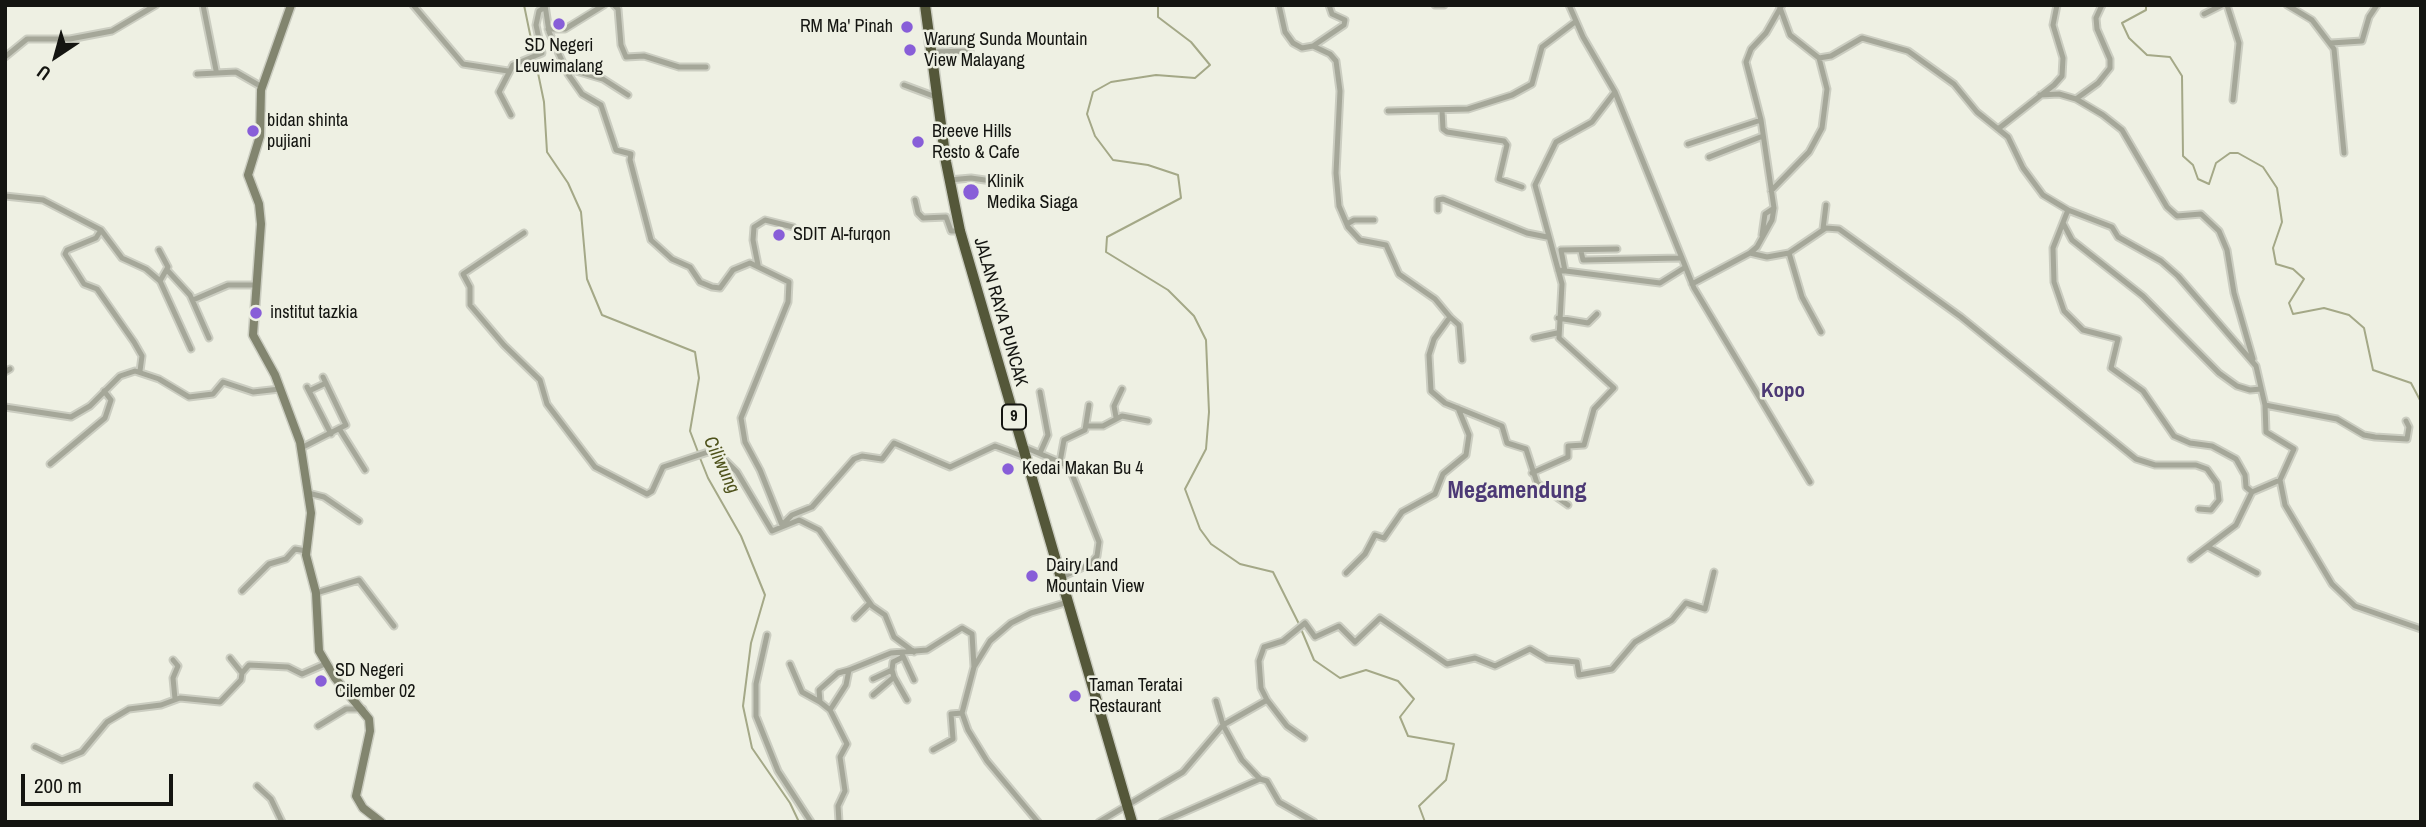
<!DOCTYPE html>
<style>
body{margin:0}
#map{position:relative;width:2426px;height:827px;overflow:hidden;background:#eef0e3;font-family:"Archivo Narrow",sans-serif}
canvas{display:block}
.frame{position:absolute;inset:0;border:7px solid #141511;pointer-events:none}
.north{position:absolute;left:21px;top:21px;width:70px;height:70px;-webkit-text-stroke:5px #eef0e3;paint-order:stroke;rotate:216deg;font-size:19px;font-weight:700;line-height:28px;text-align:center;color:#141511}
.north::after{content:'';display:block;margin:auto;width:24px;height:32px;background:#141511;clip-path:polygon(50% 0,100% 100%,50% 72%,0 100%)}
.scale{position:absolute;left:21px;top:774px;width:152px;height:32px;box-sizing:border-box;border:4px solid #141511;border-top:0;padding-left:9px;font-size:21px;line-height:24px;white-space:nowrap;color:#141511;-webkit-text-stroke:5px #eef0e3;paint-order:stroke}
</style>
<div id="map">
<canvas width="2426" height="827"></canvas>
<div class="frame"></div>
<div class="north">U</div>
<div class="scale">200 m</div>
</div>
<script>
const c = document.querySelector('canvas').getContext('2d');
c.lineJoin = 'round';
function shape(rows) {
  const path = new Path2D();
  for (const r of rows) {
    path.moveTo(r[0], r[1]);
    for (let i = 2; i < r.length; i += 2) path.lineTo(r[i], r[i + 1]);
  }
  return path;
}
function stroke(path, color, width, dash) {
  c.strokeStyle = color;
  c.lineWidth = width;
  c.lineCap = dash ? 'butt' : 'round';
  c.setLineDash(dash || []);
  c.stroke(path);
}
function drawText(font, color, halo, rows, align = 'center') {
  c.font = font + ' "Archivo Narrow",sans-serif';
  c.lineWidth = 5;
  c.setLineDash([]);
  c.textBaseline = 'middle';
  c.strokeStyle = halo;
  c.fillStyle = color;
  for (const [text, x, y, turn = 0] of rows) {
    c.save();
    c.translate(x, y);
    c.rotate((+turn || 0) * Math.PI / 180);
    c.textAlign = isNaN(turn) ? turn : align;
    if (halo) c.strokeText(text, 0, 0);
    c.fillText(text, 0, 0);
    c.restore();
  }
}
stroke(shape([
 [524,5,544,102,547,152,568,183,581,212,587,279,602,315,695,352,699,378,690,431,698,452],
 [1158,5,1158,17,1191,42,1210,65,1195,78,1156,75,1111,82,1093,92,1087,114,1095,136,1113,160,1148,165,1178,175,1181,198,1107,237,1106,252,1168,290,1194,316,1206,340,1209,412,1206,449,1185,489,1200,529,1211,544,1240,564,1273,572,1299,624],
 [2146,5,2146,10,2122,23,2129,38,2147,55,2170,57,2182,76,2183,156,2193,165,2198,179,2209,184,2216,163,2230,153,2238,153,2263,167,2277,188,2282,222,2273,248,2276,264,2293,269,2304,279,2289,303,2293,314,2324,308,2349,315,2364,328,2373,370,2411,383,2421,402],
 [700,458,708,478,741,536,765,595,751,643,743,706,752,748,790,803,799,822],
 [1301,629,1314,660,1340,678,1366,670,1398,681,1414,699,1400,717,1408,736,1454,744,1446,780,1419,806,1425,822]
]), '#a4a887', 2);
const street = shape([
 [203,5,216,70],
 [413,5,463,64,508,71],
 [545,5,549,32,568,74,582,94,601,105,616,150,631,154,630,160,651,240,672,259,690,267,700,282,712,287,720,288,733,270,750,263,789,282,788,302,741,418,745,442,760,470,782,525,792,515,812,507,854,459,862,456,882,459,894,443,950,467,995,446,1025,457],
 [614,5,618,9,621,45,626,57,644,56,679,67,706,67],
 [1279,5,1285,32,1293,43,1302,48,1313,46,1330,54,1336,61,1340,91,1336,173,1339,206,1348,227,1360,240,1386,245,1399,274,1435,299,1450,317,1434,339,1429,355,1431,391,1445,403,1502,426,1507,443,1526,449,1537,483,1568,505],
 [1435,5,1444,5],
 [1569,5,1583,37,1615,92,1694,288,1810,482],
 [1779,5,1790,35,1819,58,1831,56,1862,38,1908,51,1954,84,1977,112,2008,137,2023,168,2043,195,2068,210,2112,227,2118,237,2161,261,2178,276,2256,366,2265,405,2266,432,2294,449,2280,480,2285,505,2332,584,2355,606,2421,629],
 [2227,5,2239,43,2233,100],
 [2287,5,2312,20,2334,49,2344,153],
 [2204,14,2222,5],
 [548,29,565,29,604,5],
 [2331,43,2362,41,2369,17,2377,5],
 [1313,46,1344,25,1345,20,1332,14,1329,5],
 [932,52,970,51],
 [5,57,27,39,70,39,112,31,156,5],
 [566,68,603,79,628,95],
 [197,74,236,72,262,87],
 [904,85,936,97],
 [2040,95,2059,94,2076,99,2103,115,2122,130,2167,207,2177,216,2201,214,2219,231,2227,250,2234,293,2253,359],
 [2076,99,2098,83,2110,68,2110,59,2097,29,2096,18,2102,5],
 [1442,110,1443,129,1447,132,1504,141,1507,145,1499,179,1522,187],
 [1388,111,1468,109,1512,95,1532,84,1542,47,1575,22],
 [511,115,499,92,513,65,542,53,536,25,539,11,545,7],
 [1998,129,2054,85,2062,76,2063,58,2053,25,2057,5],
 [1688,144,1761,120],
 [1709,157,1763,136],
 [949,180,971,178,999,182],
 [1771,191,1809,152,1822,128,1827,89,1819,58],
 [5,196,43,200,101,230,96,238,67,250,65,254,84,284,97,289,134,342,142,356,140,371],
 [915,200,918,213,923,218,946,217,951,231,960,231],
 [1438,210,1438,200,1443,199,1527,233,1547,237],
 [2068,210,2053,248,2054,282,2064,311,2083,330,2118,339,2111,368,2143,391,2174,436,2190,443,2212,446,2236,459,2245,475,2246,487,2252,492],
 [2063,223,2072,240,2143,296,2219,373,2237,386,2250,390,2261,389],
 [1347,224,1354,220,1374,220],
 [1823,229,1826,205],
 [101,230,122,258,146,269,160,281,191,349],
 [524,233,463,274,470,287,470,305,504,345,540,380,547,404,595,467,647,494,652,491,663,467,708,452,719,454,737,472,772,531,799,520,819,530,872,606,885,615,894,637,914,652],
 [1762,235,1765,214,1774,208],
 [159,250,168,267,160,281],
 [1581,251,1583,260,1680,258],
 [1750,253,1767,257,1789,253,1826,228,1839,229,1961,317,2136,459,2155,465,2196,465,2207,469,2217,483,2219,500,2211,510,2199,509],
 [1789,253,1802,297,1821,332],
 [758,265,753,240,754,227,765,220,793,227],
 [1558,270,1660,283,1684,268],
 [168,271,190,295,209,338],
 [1565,271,1561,250,1617,249],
 [1692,284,1750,253,1757,247,1772,220,1774,208,1761,120,1746,62,1751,49,1766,33,1782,5],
 [193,300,228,285,256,285],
 [1450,317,1459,325,1462,360],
 [1558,318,1588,323,1597,314],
 [1534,338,1557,333],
 [5,372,10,369],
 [307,387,331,434],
 [309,391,326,383],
 [1040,392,1048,435,1040,453],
 [2265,405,2337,419,2364,435,2375,437,2407,439,2409,427,2406,421],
 [5,407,71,417,90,406,120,376,135,371,159,379,189,397,213,394,223,382,253,392,280,389],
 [1116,417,1114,406,1122,389],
 [1087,426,1103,426,1122,416,1148,421],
 [340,430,365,470],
 [1022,446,1064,464,1070,469,1099,542,1097,556,1090,564,1060,578],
 [301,448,346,425,323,377],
 [1060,462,1064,440,1085,430,1089,405],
 [50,464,105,418,111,400,104,391],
 [1532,473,1568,457,1568,446,1584,445,1594,409,1614,388,1559,338,1562,284,1535,185,1556,142,1592,122,1615,92],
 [308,493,324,497,359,521],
 [2208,547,2257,573],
 [2191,559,2236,525,2252,492,2280,480],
 [1346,573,1365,554,1375,535,1384,538,1402,512,1435,494,1443,474,1466,455,1469,435,1458,408],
 [242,591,269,564,286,559,295,549,306,551],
 [316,593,359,580,394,626],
 [855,618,870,603],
 [767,635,756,684,756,716,778,771,811,822],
 [902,654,914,680],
 [230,658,242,673],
 [173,660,178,666,173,678,175,699],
 [790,664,802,692,820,702],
 [974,667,990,641,1011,623,1031,613,1068,602],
 [894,677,907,700],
 [873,679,892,670,893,662,903,657],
 [873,695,894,677,892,670],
 [830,710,820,702,819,690,838,673,849,670],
 [318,726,346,709,363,709],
 [1304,738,1287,726,1267,700,1261,688,1259,661,1264,647,1283,641,1305,623,1315,637,1339,626,1355,642,1380,618,1447,664,1475,658,1495,666,1530,649,1547,659,1577,662,1579,675,1612,669,1635,642,1672,620,1686,603,1705,609,1714,572],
 [35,747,62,760,82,752,107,722,129,709,161,705,180,698,220,702,241,680,242,673,249,665,288,667,302,674,325,664],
 [933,750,953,739,951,714,962,713],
 [1260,779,1242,760,1223,725,1267,700],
 [257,786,271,799,282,822],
 [839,822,838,806,845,791,840,757,847,744,830,710,846,685,849,670,891,653,927,650,962,628,972,634,974,667,962,713,968,730,987,761,1038,822],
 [1099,822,1183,772,1223,725,1216,701],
 [1162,822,1260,779,1267,781,1279,802,1314,822]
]);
const secondary = shape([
 [291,5,261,90,260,136,248,175,259,204,261,224,253,335,275,375,300,442,311,513,306,555,316,593,319,651,335,678,369,719,370,731,356,796,363,808,381,822]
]);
const highway = shape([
 [925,5,946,162,960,231,1132,822]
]);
stroke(street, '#cbcdc1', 9);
stroke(secondary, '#cbcdc1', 11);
stroke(highway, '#cbcdc1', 13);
stroke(street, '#a5a799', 5);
stroke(secondary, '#82856f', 8);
stroke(highway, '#545739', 10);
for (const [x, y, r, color] of [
 [559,24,7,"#885ed8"],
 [907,27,7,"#885ed8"],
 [910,50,7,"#885ed8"],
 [253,131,7,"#885ed8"],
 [918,142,7,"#885ed8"],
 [971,192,9,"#885ed8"],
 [779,235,7,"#885ed8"],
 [256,313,7,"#885ed8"],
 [1008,469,7,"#885ed8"],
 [1032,576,7,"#885ed8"],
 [321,681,7,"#885ed8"],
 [1075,696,7,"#885ed8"]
]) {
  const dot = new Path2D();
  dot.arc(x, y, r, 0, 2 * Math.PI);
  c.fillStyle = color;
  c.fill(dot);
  stroke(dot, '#eef0e3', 2.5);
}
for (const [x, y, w] of [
 [1014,417,24]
]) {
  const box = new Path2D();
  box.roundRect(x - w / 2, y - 12.5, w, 25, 5);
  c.fillStyle = '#eef0e3';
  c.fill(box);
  stroke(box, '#141511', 2);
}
drawText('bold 16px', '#141511', null, [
 ["9",1014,417]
]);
drawText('18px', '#141511', '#eef0e3', [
 ["RM Ma' Pinah",893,27,"right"],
 ["Warung Sunda Mountain",924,40],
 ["View Malayang",924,61],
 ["SD Negeri",559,46,"center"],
 ["Leuwimalang",559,67,"center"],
 ["bidan shinta",267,121],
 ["pujiani",267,142],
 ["Breeve Hills",932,132],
 ["Resto & Cafe",932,153],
 ["Klinik",987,182],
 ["Medika Siaga",987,203],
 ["SDIT Al-furqon",793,235],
 ["institut tazkia",270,313],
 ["Kedai Makan Bu 4",1022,469],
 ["Dairy Land",1046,566],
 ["Mountain View",1046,587],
 ["SD Negeri",335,671],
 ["Cilember 02",335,692],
 ["Taman Teratai",1089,686],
 ["Restaurant",1089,707]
], 'left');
drawText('18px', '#141511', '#eef0e3', [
 ["JALAN RAYA PUNCAK",1000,312,74]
]);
drawText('italic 19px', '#4e521b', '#eef0e3', [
 ["Ciliwung",721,465,65]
]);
drawText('bold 21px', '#4c3975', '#eef0e3', [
 ["Kopo",1783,391]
]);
drawText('bold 24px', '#4c3975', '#eef0e3', [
 ["Megamendung",1517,492]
]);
</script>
